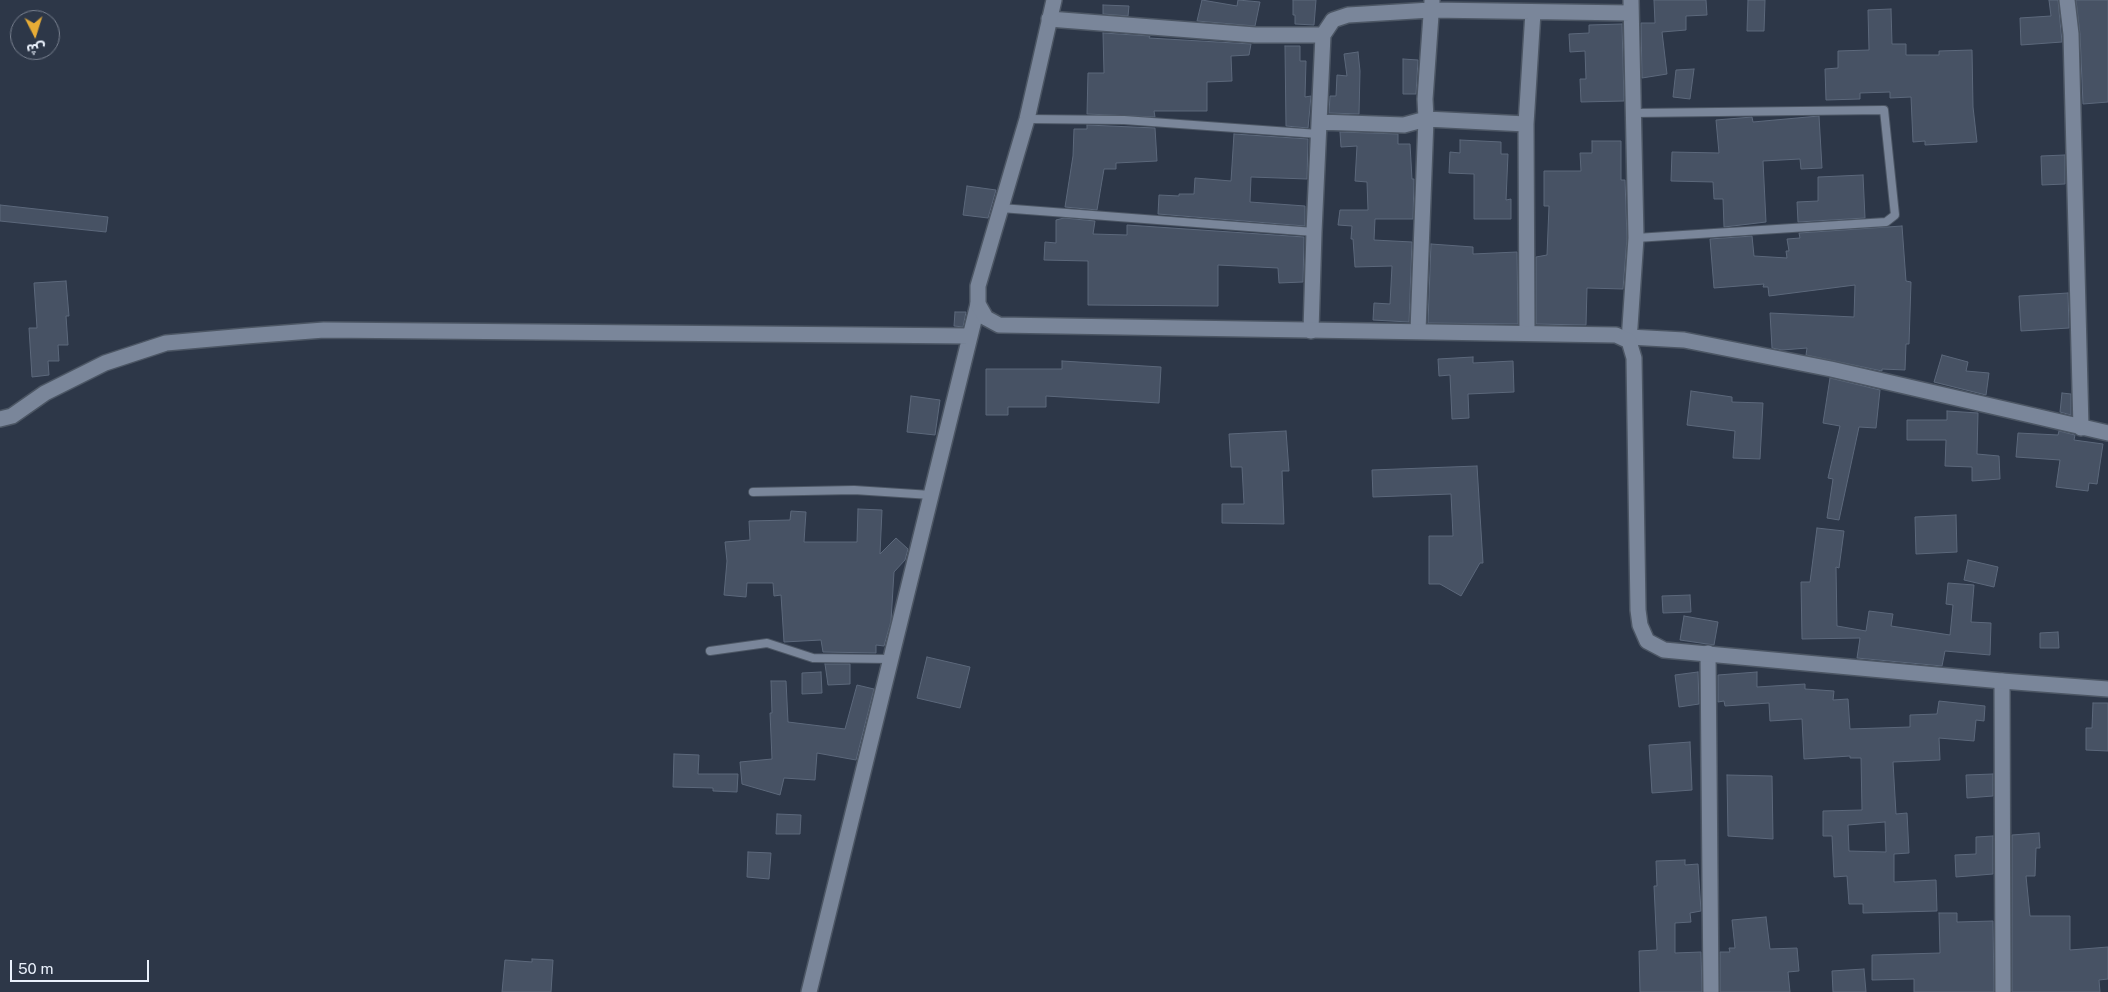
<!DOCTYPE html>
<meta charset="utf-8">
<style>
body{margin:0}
#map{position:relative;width:2108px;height:992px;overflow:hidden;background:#2d3748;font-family:"Public Sans","Noto Sans Arabic",sans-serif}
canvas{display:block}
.north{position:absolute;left:10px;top:10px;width:50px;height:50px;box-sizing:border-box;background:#2d3748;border:1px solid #798190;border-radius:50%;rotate:175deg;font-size:14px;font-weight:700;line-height:20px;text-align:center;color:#eaf1fc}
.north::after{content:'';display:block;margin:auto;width:18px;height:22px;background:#e7ac36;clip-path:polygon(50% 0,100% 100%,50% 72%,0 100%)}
.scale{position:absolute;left:10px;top:960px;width:139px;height:22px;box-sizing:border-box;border:2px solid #eaf1fc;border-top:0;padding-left:6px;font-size:15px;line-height:18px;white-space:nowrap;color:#eaf1fc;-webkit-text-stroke:4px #2d3748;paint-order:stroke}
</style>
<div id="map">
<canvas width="2108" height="992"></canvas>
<div class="north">ش</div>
<div class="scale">50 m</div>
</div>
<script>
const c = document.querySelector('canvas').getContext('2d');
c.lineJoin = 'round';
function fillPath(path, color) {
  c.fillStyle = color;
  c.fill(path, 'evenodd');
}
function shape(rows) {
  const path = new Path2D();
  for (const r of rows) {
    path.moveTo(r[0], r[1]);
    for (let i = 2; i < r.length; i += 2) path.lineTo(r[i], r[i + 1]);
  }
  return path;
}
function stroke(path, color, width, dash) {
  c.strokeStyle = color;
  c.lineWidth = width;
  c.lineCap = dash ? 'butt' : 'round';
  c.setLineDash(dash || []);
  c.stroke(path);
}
const building = shape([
 [1202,0,1237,6,1238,0,1260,2,1255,26,1197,21,1202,0],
 [1293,0,1316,0,1314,25,1295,24,1295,15,1293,15,1293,0],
 [1654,0,1706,0,1707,15,1686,16,1686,30,1662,32,1667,74,1642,78,1641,23,1655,23,1654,0],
 [1748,0,1765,0,1764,31,1747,31,1748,0],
 [2049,0,2058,0,2062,42,2021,45,2020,18,2051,16,2049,0],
 [2076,0,2108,0,2108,102,2083,104,2080,34,2076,0],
 [1103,5,1129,6,1128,16,1103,14,1103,5],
 [1891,9,1892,44,1906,44,1906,55,1939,55,1939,51,1972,50,1973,107,1977,142,1925,145,1925,141,1913,142,1911,97,1890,98,1890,92,1860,93,1860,99,1826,100,1825,69,1838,68,1838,51,1869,50,1868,10,1891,9],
 [1622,24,1624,101,1581,102,1580,79,1586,79,1585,51,1570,52,1569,34,1589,33,1589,25,1622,24],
 [1103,33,1150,36,1149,38,1251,44,1249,55,1231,56,1232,81,1207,82,1207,111,1154,111,1155,117,1087,114,1088,73,1104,73,1103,33],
 [1285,46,1300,46,1300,61,1306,61,1305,97,1311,96,1308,128,1286,126,1285,46],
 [1358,52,1360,71,1359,114,1329,113,1330,96,1336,96,1337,75,1347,76,1344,54,1358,52],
 [1403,59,1418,60,1416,94,1403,94,1403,59],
 [1694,69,1690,99,1673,97,1676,70,1694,69],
 [1819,116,1822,168,1801,169,1800,159,1763,161,1766,222,1724,227,1723,199,1714,199,1713,182,1671,181,1672,152,1719,153,1716,120,1752,117,1753,122,1819,116],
 [1087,125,1155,128,1157,161,1116,163,1116,169,1104,169,1097,210,1065,207,1073,156,1074,129,1087,129,1087,125],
 [1340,132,1398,134,1398,144,1410,144,1412,179,1414,179,1413,219,1375,219,1374,240,1412,242,1409,322,1373,320,1374,303,1390,304,1392,266,1355,267,1353,239,1351,239,1352,226,1338,225,1340,210,1368,210,1367,182,1355,181,1357,146,1341,147,1340,132],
 [1234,134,1308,139,1307,179,1251,177,1250,202,1305,206,1305,226,1158,214,1159,195,1179,196,1179,194,1194,194,1195,178,1231,181,1234,134],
 [1460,140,1501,142,1501,154,1508,154,1506,200,1511,199,1511,219,1474,219,1474,174,1449,173,1450,152,1460,153,1460,140],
 [1592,141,1621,141,1621,180,1625,180,1627,238,1623,289,1587,288,1586,325,1536,324,1536,257,1547,255,1549,206,1544,206,1544,171,1581,171,1580,153,1592,153,1592,141],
 [2065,155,2065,184,2042,185,2041,156,2065,155],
 [1863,175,1865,218,1798,222,1797,202,1818,201,1818,177,1863,175],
 [967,186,996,190,988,218,963,215,967,186],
 [0,205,108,217,106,232,0,221,0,205],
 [1064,218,1095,221,1093,234,1127,235,1127,225,1304,237,1303,282,1279,283,1278,268,1218,265,1218,306,1088,305,1088,261,1044,260,1045,242,1056,243,1056,220,1064,218],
 [1902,226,1906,281,1911,282,1909,344,1906,344,1905,370,1882,369,1882,371,1806,355,1807,348,1782,350,1772,348,1770,313,1854,317,1855,285,1769,296,1768,287,1763,287,1764,284,1714,288,1710,239,1752,236,1754,256,1787,258,1786,251,1789,251,1787,239,1800,238,1799,233,1902,226],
 [1431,244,1473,247,1473,254,1517,252,1518,324,1428,323,1431,244],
 [66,281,69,316,66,316,68,345,58,345,59,361,48,361,49,375,32,377,29,328,37,328,34,283,66,281],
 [2068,293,2069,328,2021,331,2019,296,2068,293],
 [955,312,966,312,963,327,954,326,955,312],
 [1942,355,1968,362,1966,371,1989,373,1986,395,1934,382,1942,355],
 [1473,357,1473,363,1513,361,1514,392,1468,394,1469,418,1452,419,1450,375,1439,376,1438,359,1473,357],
 [1062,361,1161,367,1159,403,1046,396,1046,407,1008,407,1008,415,986,415,986,369,1062,369,1062,361],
 [1830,378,1880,390,1876,428,1859,427,1839,520,1827,518,1833,479,1828,478,1840,426,1823,423,1830,378],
 [1691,391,1732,397,1732,402,1763,403,1760,459,1733,458,1735,431,1687,425,1691,391],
 [2062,393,2071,394,2071,415,2060,412,2062,393],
 [911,396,940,400,935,435,907,432,911,396],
 [1947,411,1978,413,1977,454,1999,456,2000,479,1972,481,1972,467,1945,466,1946,440,1907,440,1907,420,1947,420,1947,411],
 [1286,431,1289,471,1282,471,1284,524,1222,523,1222,504,1244,504,1242,467,1231,467,1229,434,1286,431],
 [2059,431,2075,435,2074,440,2103,444,2097,484,2089,483,2088,491,2056,487,2060,460,2016,457,2018,433,2058,435,2059,431],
 [1477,466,1483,563,1480,563,1461,596,1440,584,1429,584,1429,536,1453,536,1451,494,1373,497,1372,470,1477,466],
 [858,509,882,510,880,554,896,538,908,549,905,560,894,572,891,621,884,646,876,645,876,653,823,652,821,640,784,642,781,595,774,596,773,583,747,583,746,597,724,595,727,561,725,542,750,540,749,521,790,520,791,511,806,512,804,542,857,542,858,509],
 [1956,515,1957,552,1916,554,1915,517,1956,515],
 [1817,528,1844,531,1839,568,1836,567,1837,626,1866,631,1869,611,1893,614,1891,626,1950,635,1953,605,1946,604,1948,583,1974,585,1971,622,1991,623,1990,655,1945,651,1942,666,1857,658,1860,638,1802,639,1801,582,1810,582,1817,528],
 [1968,560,1998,567,1994,587,1964,580,1968,560],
 [1690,595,1691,612,1663,613,1662,596,1690,595],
 [1684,616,1718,622,1714,645,1680,640,1684,616],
 [2058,632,2059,648,2040,648,2040,633,2058,632],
 [927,657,970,667,960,708,917,698,927,657],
 [825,664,850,664,850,684,828,685,825,664],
 [821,672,822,693,802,694,802,673,821,672],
 [1698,672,1699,704,1679,707,1675,675,1698,672],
 [1757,672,1757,687,1805,684,1805,689,1834,691,1833,700,1848,699,1850,729,1910,727,1910,715,1937,714,1939,701,1985,706,1984,721,1976,720,1974,741,1939,738,1940,760,1893,762,1896,814,1907,813,1909,853,1894,854,1894,882,1936,880,1937,911,1863,913,1863,904,1849,904,1847,876,1834,877,1832,836,1823,836,1823,811,1862,810,1861,758,1850,758,1850,756,1804,759,1802,719,1770,721,1769,703,1725,706,1724,701,1718,702,1718,675,1757,672],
 [1885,822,1886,852,1849,851,1848,825,1885,822],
 [771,681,786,681,788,722,845,729,857,685,874,689,856,760,817,753,815,780,784,778,780,795,742,784,740,762,772,759,770,713,772,713,771,681],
 [2093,703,2108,703,2108,751,2086,750,2086,728,2092,728,2093,703],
 [1690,742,1692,790,1652,793,1649,745,1690,742],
 [674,754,699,755,698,774,738,774,737,792,713,791,713,788,673,787,674,754],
 [1993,774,1993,796,1967,798,1966,775,1993,774],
 [1727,775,1772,776,1773,839,1728,836,1727,775],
 [777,814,801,815,800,834,776,834,777,814],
 [2039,833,2040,848,2036,848,2035,876,2026,876,2030,916,2070,916,2070,950,2108,947,2108,979,2099,980,2100,992,2012,992,2012,835,2039,833],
 [1993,836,1993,874,1956,877,1955,855,1976,854,1976,837,1993,836],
 [748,852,771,853,769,879,747,877,748,852],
 [1685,860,1685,865,1698,864,1701,911,1690,913,1691,922,1675,923,1675,953,1701,952,1702,992,1640,992,1639,951,1657,950,1654,886,1657,886,1656,861,1685,860],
 [1939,913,1957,913,1957,922,1993,921,1994,992,1914,992,1914,979,1872,980,1872,955,1940,953,1939,913],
 [1766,917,1770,949,1797,948,1799,971,1788,972,1790,992,1720,992,1720,952,1730,952,1729,948,1735,948,1732,920,1766,917],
 [532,959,553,960,551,992,502,992,505,960,532,962,532,959],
 [1864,969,1866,992,1833,992,1832,971,1864,969]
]);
fillPath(building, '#475264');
stroke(building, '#5c687b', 1);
const lane = shape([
 [1634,113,1884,110,1895,215,1886,222,1636,238],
 [1027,119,1124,120,1318,134],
 [1001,208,1314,232],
 [753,492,854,490,931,495],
 [710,651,767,643,813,658,891,659]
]);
const street = shape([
 [2067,0,2071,34,2081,428],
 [1049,19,1255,35,1323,35],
 [1319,122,1404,125,1426,119,1425,99,1432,1],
 [1311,331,1314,232,1323,35,1333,20,1348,15,1431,10,1630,13],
 [1418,331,1426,119,1526,124],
 [1527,333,1526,124,1533,12],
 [1629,337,1684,340,1831,369,2108,433],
 [1629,341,1636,238,1631,0],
 [0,419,12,416,45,393,105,363,166,343,246,336,324,330,970,336],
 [1708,653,1711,992],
 [2002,681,2003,992],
 [809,992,978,304]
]);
const secondary = shape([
 [1054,0,1027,119,978,286,978,304,986,318,999,325,1616,335,1629,341,1634,358,1638,610,1640,625,1647,641,1664,650,2002,681,2108,689]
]);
stroke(lane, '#4c5664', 10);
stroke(street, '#4c5664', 18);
stroke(secondary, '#4c5664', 18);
stroke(lane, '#7a869a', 8);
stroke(street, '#7a869a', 15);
stroke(secondary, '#7a869a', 15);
</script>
